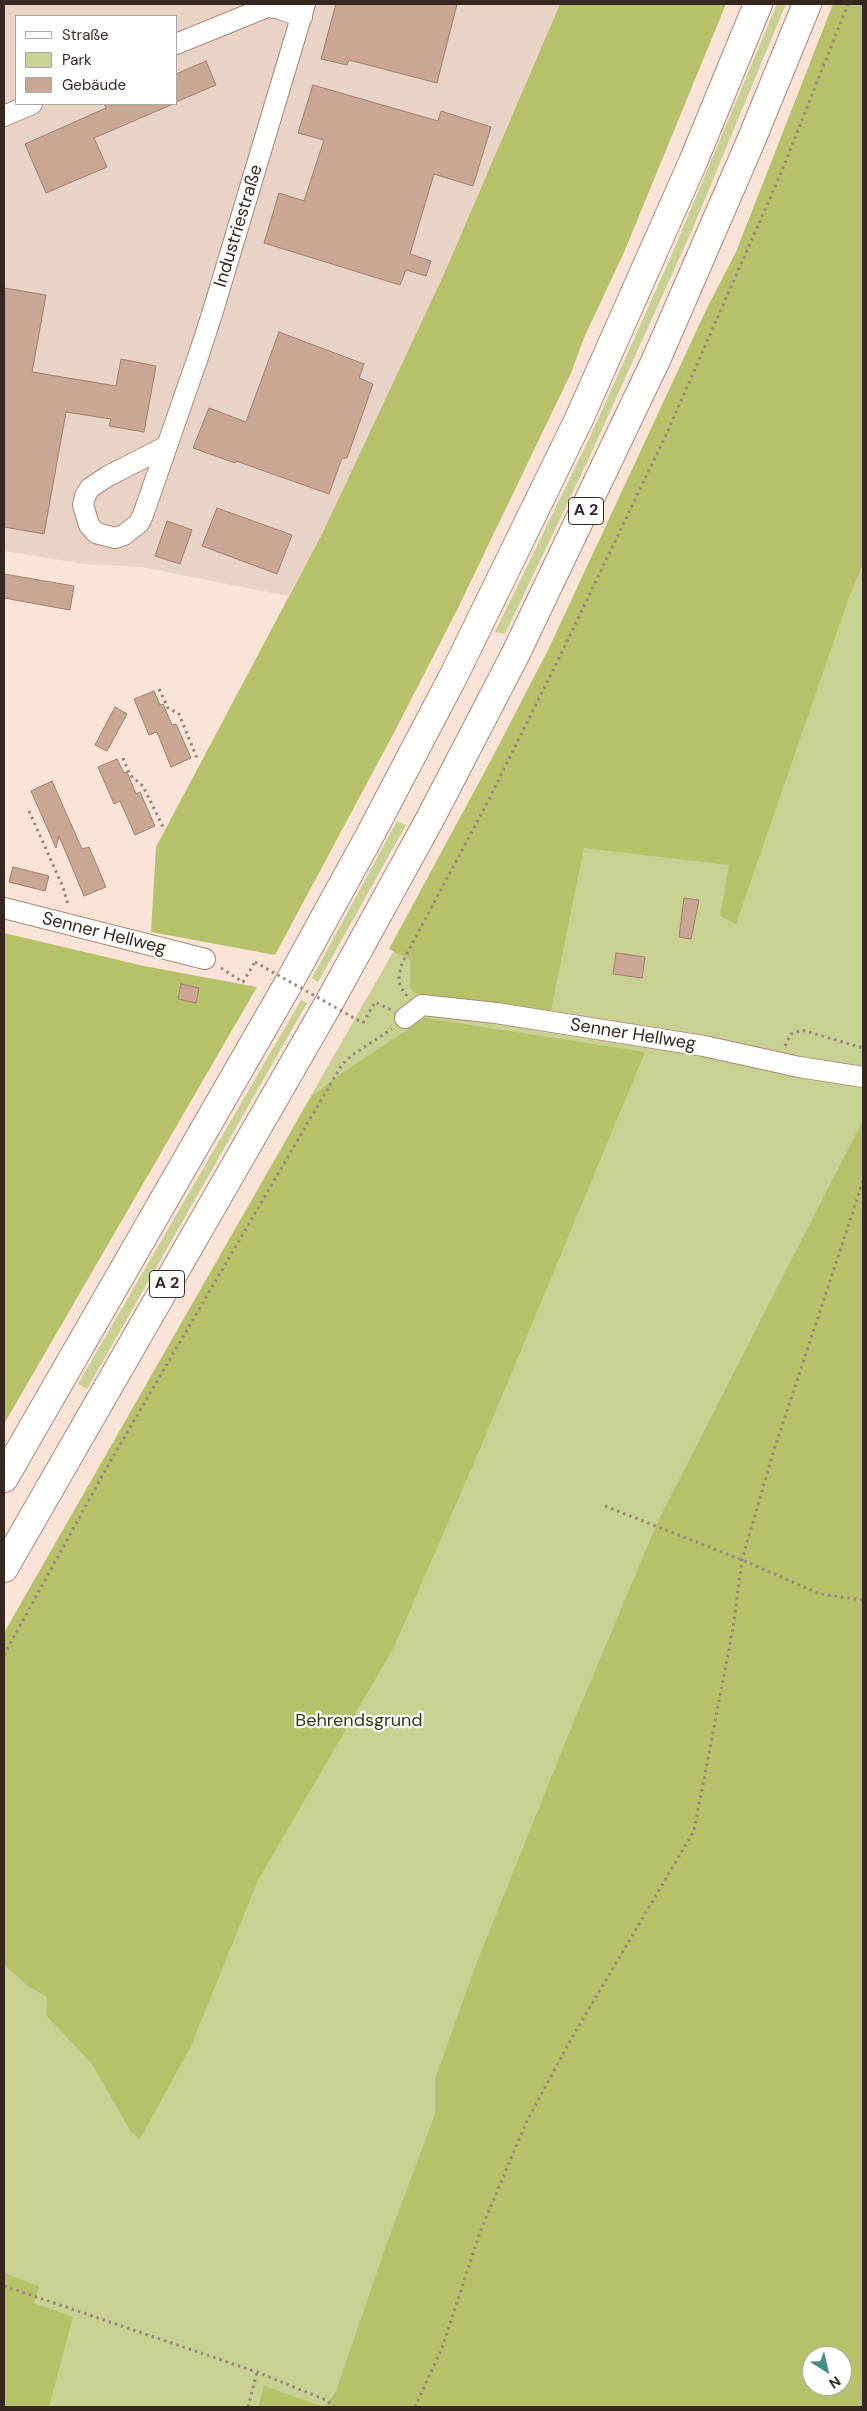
<!DOCTYPE html>
<meta charset="utf-8">
<style>
body{margin:0}
#map{position:relative;width:867px;height:2411px;overflow:hidden;background:#fae4d8;font-family:"DM Sans",sans-serif}
canvas{display:block}
.frame{position:absolute;inset:0;border:5px solid #362820;pointer-events:none}
.legend{position:absolute;left:15px;top:15px;width:162px;height:90px;box-sizing:border-box;background:#fff;border:1px solid #afa9a6;margin:0;padding:6px 9px;list-style:none;font-size:15px;color:#362820}
.legend li{display:flex;align-items:center;gap:10px;height:25px}
.legend b{width:25px;border:1px solid #afa9a6}
.north{position:absolute;left:802px;top:2346px;width:50px;height:50px;box-sizing:border-box;background:#fff;border:1px solid #afa9a6;border-radius:50%;rotate:145deg;font-size:14px;font-weight:700;line-height:20px;text-align:center;color:#362820}
.north::after{content:'';display:block;margin:auto;width:18px;height:22px;background:#478e87;clip-path:polygon(50% 0,100% 100%,50% 72%,0 100%)}
</style>
<div id="map">
<canvas width="867" height="2411"></canvas>
<div class="frame"></div>
<ul class="legend">
<li><b style="height:6px;background:#fff"></b>Straße</li>
<li><b style="height:14px;background:#c8d092"></b>Park</li>
<li><b style="height:14px;background:#caa795"></b>Gebäude</li>
</ul>
<div class="north">N</div>
</div>
<script>
const c = document.querySelector('canvas').getContext('2d');
c.lineJoin = 'round';
function fillPath(path, color) {
  c.fillStyle = color;
  c.fill(path, 'evenodd');
}
function shape(rows) {
  const path = new Path2D();
  for (const r of rows) {
    path.moveTo(r[0], r[1]);
    for (let i = 2; i < r.length; i += 2) path.lineTo(r[i], r[i + 1]);
  }
  return path;
}
function stroke(path, color, width, dash) {
  c.strokeStyle = color;
  c.lineWidth = width;
  c.lineCap = dash ? 'butt' : 'round';
  c.setLineDash(dash || []);
  c.stroke(path);
}
function drawText(font, color, halo, rows, align = 'center') {
  c.font = font + ' "DM Sans",sans-serif';
  c.lineWidth = 4.5;
  c.setLineDash([]);
  c.textBaseline = 'middle';
  c.strokeStyle = halo;
  c.fillStyle = color;
  for (const [text, x, y, turn = 0] of rows) {
    c.save();
    c.translate(x, y);
    c.rotate((+turn || 0) * Math.PI / 180);
    c.textAlign = isNaN(turn) ? turn : align;
    if (halo) c.strokeText(text, 0, 0);
    c.fillText(text, 0, 0);
    c.restore();
  }
}
fillPath(shape([
 [4,4,560,4,444,274,322,534,288,596,142,567,85,564,4,551],
 [16,16,176,16,176,104,16,104]
]), '#e9d3c6');
fillPath(shape([
 [777,4,786,4,692,230,589,458,505,634,495,632,590,437,669,261],
 [863,4,863,1280,417,2407,4,2407,4,1633,500,765],
 [397,821,406,825,318,982,312,978],
 [301,1000,307,1003,87,1389,78,1384]
]), '#c8d092');
fillPath(shape([
 [560,4,726,4,625,250,584,338,571,373,458,608,396,729,275,955,151,932,156,847,322,534,444,274],
 [833,4,863,4,863,564,849,597,736,924,720,916,729,865,584,848,550,1015,437,999,415,993,410,987,410,960,389,949,490,762,549,648,707,308,736,252],
 [4,933,144,966,257,987,4,1424],
 [425,1018,645,1052,479,1451,394,1647,258,1880,191,2046,140,2139,131,2132,92,2064,46,2015,47,1997,28,1986,4,1965,4,1633,311,1097,342,1073],
 [863,1120,863,2407,325,2407,336,2391,387,2243,435,2114,435,2079,477,1962,576,1716,659,1519],
 [812,2356,842,2356,842,2386,812,2386],
 [4,2273,39,2286,34,2303,73,2317,49,2407,4,2407],
 [264,2386,324,2407,258,2407]
]), '#b7c16a');
const building = shape([
 [336,4,457,4,437,83,349,60,347,65,321,59,336,4],
 [206,61,216,85,176,102,176,74,206,61],
 [313,85,438,121,441,111,491,127,473,186,434,174,410,254,431,261,426,276,406,270,400,285,264,243,279,193,304,201,324,140,298,133,313,85],
 [104,104,173,104,94,138,107,167,46,193,25,144,106,108,104,104],
 [4,288,46,295,32,372,116,386,121,359,156,366,144,432,109,426,111,419,66,412,44,534,4,527,4,288],
 [279,332,364,364,359,378,373,384,347,458,342,458,329,494,236,461,235,463,193,448,209,408,246,422,279,332],
 [217,508,292,535,277,574,202,546,217,508],
 [167,521,192,530,180,564,155,556,167,521],
 [4,574,74,586,70,610,4,598,4,574],
 [154,691,160,705,163,704,172,725,176,724,191,758,171,767,157,732,149,735,134,699,154,691],
 [115,707,127,714,107,751,95,745,115,707],
 [117,759,124,773,127,772,136,794,140,792,155,826,135,835,120,801,114,804,98,767,117,759],
 [52,781,82,849,89,847,106,887,84,896,59,836,56,848,31,791,52,781],
 [13,867,49,876,45,891,9,882,13,867],
 [684,898,699,900,691,939,679,937,684,898],
 [616,953,645,957,642,978,613,974,616,953],
 [181,984,199,988,196,1003,178,999,181,984]
]);
fillPath(building, '#caa795');
stroke(building, '#a2816f', 1);
const minor = shape([
 [176,44,267,7,277,8,302,17],
 [4,116,32,104],
 [167,446,108,476,90,488,85,496,83,505,89,525,96,533,115,538,124,535,139,523,143,515,167,446,198,357,213,311,305,4],
 [4,908,205,959],
 [405,1018,422,1005,496,1013,704,1046,799,1067,863,1077]
]);
const highway = shape([
 [4,1478,291,979,369,837,454,675,579,419,693,162,758,4],
 [4,1568,330,1001,430,819,515,655,656,360,750,143,807,4]
]);
stroke(minor, '#ab8977', 22);
stroke(highway, '#ab8977', 30);
stroke(shape([
 [159,689,168,708,179,714,198,761],
 [123,758,130,775,143,786,163,827],
 [29,811,63,887,68,905],
 [221,968,243,982,255,962],
 [407,996,400,986,399,976,402,963,485,807,560,656,666,435,781,173,848,4],
 [363,1023,375,1002,391,1010],
 [785,1046,791,1034,802,1030,863,1048],
 [605,1506,742,1560,820,1594,863,1600],
 [4,1655,107,1467,341,1066,352,1055,392,1029],
 [4,2286,257,2372,326,2400,335,2407],
 [248,2407,257,2372],
 [415,2407,442,2348,480,2232,526,2123,570,2041,694,1831,733,1628,742,1560,773,1453,863,1181]
]), '#9a887e', 3, [2.5, 4]);
stroke(minor, '#fff', 20);
stroke(highway, '#fff', 28);
stroke(shape([
 [255,962,363,1023]
]), '#9a887e', 3, [2.5, 4]);
for (const [x, y, w] of [
 [586,511,35],
 [167,1284,35]
]) {
  const box = new Path2D();
  box.roundRect(x - w / 2, y - 13.5, w, 27, 4);
  c.fillStyle = '#fff';
  c.fill(box);
  stroke(box, '#362820', 1);
}
drawText('bold 16px', '#362820', null, [
 ["A 2",586,511],
 ["A 2",167,1284]
]);
drawText('18px', '#362820', '#fff', [
 ["Industriestraße",239,226,-73],
 ["Senner Hellweg",104,934,14],
 ["Senner Hellweg",633,1035,9]
]);
drawText('18px', '#353813', '#fff', [
 ["Behrendsgrund",359,1721]
]);
</script>
